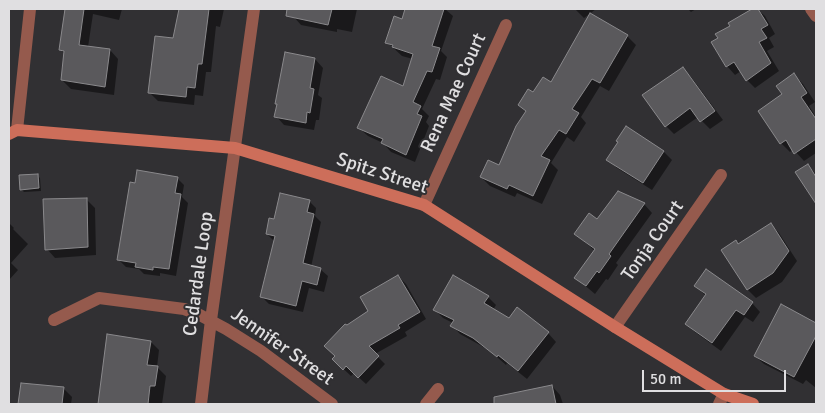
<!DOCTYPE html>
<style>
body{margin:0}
#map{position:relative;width:825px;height:413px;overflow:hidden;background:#313033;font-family:Signika,sans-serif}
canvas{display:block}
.frame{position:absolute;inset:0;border:10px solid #e0dfe1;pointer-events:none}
.scale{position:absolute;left:642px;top:370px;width:144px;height:22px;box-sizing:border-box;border:2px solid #e0dfe1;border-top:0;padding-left:6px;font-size:15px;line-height:18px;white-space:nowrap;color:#e0dfe1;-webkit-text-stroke:4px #313033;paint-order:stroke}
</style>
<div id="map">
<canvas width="825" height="413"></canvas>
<div class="frame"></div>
<div class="scale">50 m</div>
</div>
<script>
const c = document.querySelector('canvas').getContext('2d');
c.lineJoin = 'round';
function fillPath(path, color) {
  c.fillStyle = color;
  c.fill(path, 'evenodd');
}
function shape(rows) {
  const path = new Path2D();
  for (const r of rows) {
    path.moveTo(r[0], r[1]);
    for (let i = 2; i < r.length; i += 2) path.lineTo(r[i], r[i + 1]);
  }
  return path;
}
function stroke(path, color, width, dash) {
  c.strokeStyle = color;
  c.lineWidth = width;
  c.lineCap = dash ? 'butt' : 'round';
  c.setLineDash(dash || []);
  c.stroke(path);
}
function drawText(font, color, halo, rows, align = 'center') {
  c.font = font + ' Signika,sans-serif';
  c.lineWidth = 4;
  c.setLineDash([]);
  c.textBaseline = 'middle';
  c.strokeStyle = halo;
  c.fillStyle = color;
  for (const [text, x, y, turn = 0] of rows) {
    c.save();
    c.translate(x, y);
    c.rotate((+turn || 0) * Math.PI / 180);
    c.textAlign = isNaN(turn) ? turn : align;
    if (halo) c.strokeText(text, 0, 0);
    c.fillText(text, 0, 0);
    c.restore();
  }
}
fillPath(shape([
 [74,9,122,9,119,20,93,14,88,47,110,50,118,59,114,95,71,89,62,80,65,55,61,50],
 [180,9,224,9,220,27,216,26,211,72,206,72,203,96,195,95,194,105,158,101,149,92,174,39],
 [294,9,357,9,352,32,337,29,337,32,301,25,293,16],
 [407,9,445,9,453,16,441,51,447,57,440,80,436,79,422,109,429,116,426,122,429,126,415,162,391,152,383,143,368,136,359,128,404,87,413,59,402,56,387,42,403,20],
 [575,9,596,9,584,18],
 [688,9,696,9,691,12],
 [755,9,757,9,765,16,775,34,769,38,774,47,767,51,779,71,755,88,747,80,741,71,735,75,727,66,732,26,730,23],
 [627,36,636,45,609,91,600,86,581,117,586,123,574,142,567,137,551,163,558,170,542,204,517,193,515,197,490,186,481,177,500,167,527,112,519,105,534,94],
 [286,54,315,59,323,68,318,95,322,98,319,120,316,120,314,130,284,125,276,116],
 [683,68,691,77,723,120,710,129,698,117,674,134,666,126],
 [794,75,803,84,815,102,809,106,816,117,816,153,804,161,793,149,790,152,781,143,784,95],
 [626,127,664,152,672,160,652,190,617,168,608,159,619,143],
 [807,165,816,174,816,201,797,172],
 [37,175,40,178,41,191,24,192,21,189],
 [177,178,184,185,182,197,188,203,176,276,160,273,160,276,144,274,139,269,126,267,119,260],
 [86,199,95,208,96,255,55,258,47,249],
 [309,201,316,208,315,216,321,222,311,267,320,269,328,276,324,292,309,288,303,312,269,304,262,297,275,242,267,234,275,220],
 [644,204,652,213,616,263,618,265,608,280,606,279,595,294,576,278,595,251,576,234,598,220],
 [9,223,14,228,13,229,28,244,11,263,18,270,9,280],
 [771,225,779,233,797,261,782,282,756,298,748,290,723,250,739,245],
 [398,276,406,284,426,319,405,332,407,336,375,354,385,364,366,384,354,373,351,376,333,359,336,356,346,327,370,311],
 [695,285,752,303,760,312,753,322,745,317,721,351,695,332,686,324,706,296],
 [488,297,496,305,493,310,509,319,548,333,556,342,527,379,507,363,506,365,489,350,460,334,452,325,453,323,443,318,435,310],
 [782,306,816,324,816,360,815,363,816,364,816,388,806,380,803,384,764,364,755,356],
 [108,336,151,342,159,350,157,367,166,376,162,404,99,404],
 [22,385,64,389,72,397,71,404,19,404],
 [552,386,560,395,563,404,506,404,504,396]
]), '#0007');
const building = shape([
 [65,9,84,9,79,45,110,49,105,87,61,80,64,51,59,50,65,9],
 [179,9,209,9,202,64,198,64,195,88,187,87,186,97,148,93,155,36,173,38,179,9],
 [287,9,332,9,328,25,286,16,287,9],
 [405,9,444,9,432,46,440,48,432,72,427,71,413,102,421,106,417,114,422,116,406,155,381,143,383,139,357,128,381,76,403,86,413,54,392,47,393,45,385,43,394,16,402,19,405,9],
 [752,9,758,9,768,25,761,29,767,38,759,42,771,63,746,81,734,62,726,67,711,42,718,38,715,34,730,26,728,23,752,9],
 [590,13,628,35,600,83,592,79,572,109,579,113,566,134,559,130,541,156,550,160,533,196,509,185,507,189,480,177,488,160,499,165,516,126,526,111,518,105,528,89,533,92,543,77,551,82,590,13],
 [285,52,315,58,310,88,314,89,310,113,307,112,306,123,274,117,277,104,275,104,285,52],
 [683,67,715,111,700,122,690,108,665,127,642,95,683,67],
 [794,73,807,93,801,97,816,119,816,139,794,154,786,140,780,144,758,111,782,94,776,86,794,73],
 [626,126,664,151,643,183,606,160,618,142,616,141,626,126],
 [808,164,816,177,816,204,795,172,808,164],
 [137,170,178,177,175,193,181,194,169,269,153,267,153,270,135,267,136,263,117,260,130,182,135,183,137,170],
 [38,174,39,188,20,190,19,175,38,174],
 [618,191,645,203,609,254,611,256,599,273,597,271,586,286,574,278,595,249,574,234,589,213,597,219,618,191],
 [280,193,310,200,307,212,314,214,303,263,321,268,317,285,302,281,296,306,260,297,275,236,266,234,269,218,274,219,280,193],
 [87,198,88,247,45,250,43,199,87,198],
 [771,223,789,251,773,273,747,290,721,250,736,240,738,244,771,223],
 [706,269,753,302,744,315,736,310,712,343,685,324,706,294,694,286,706,269],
 [398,275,420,312,398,325,400,328,369,346,379,356,358,378,346,366,343,370,332,359,335,356,324,346,345,324,347,325,368,311,360,297,398,275],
 [453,275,489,296,484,303,509,318,517,307,549,332,518,371,498,355,497,357,473,338,450,326,454,320,433,310,453,275],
 [781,304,816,323,816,336,794,377,754,356,781,304],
 [107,334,151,341,147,365,158,366,155,386,150,386,148,404,98,404,107,334],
 [21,383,64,387,62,404,18,404,21,383],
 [552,385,556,404,494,404,494,397,552,385]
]);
fillPath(building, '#5a595c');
stroke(building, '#8a898c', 1);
stroke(shape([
 [811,9,816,16],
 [17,130,30,9],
 [424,205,506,25],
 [54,320,99,298,184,309,198,314,226,329,261,351,332,404],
 [615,327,721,175],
 [201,404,211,320,254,9],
 [426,404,438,389],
 [719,404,724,394]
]), '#955a4d', 12);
stroke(shape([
 [9,134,17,130,235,148,424,205,615,327,724,394,753,404]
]), '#cd6e5a', 12);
drawText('19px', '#e0dfe1', '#313033', [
 ["Rena Mae Court",454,93,-65],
 ["Spitz Street",382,174,18],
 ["Tonja Court",653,241,-55],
 ["Cedardale Loop",199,274,-82],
 ["Jennifer Street",282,347,35]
]);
</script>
